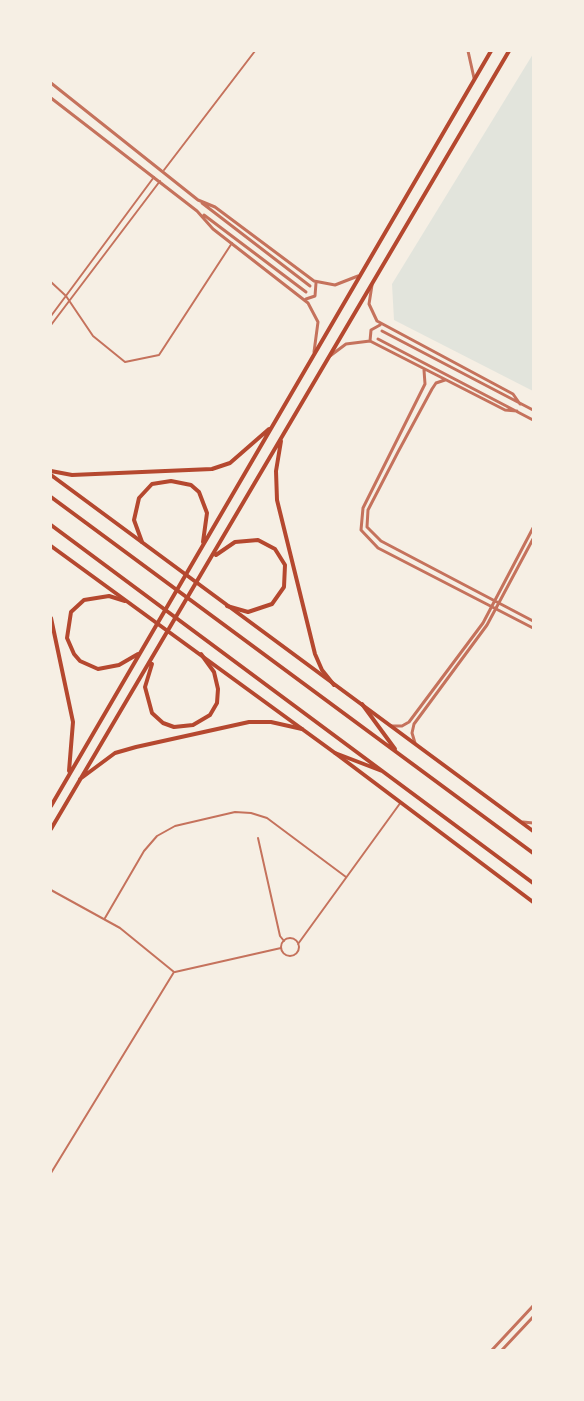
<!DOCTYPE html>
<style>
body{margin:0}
#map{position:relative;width:584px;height:1401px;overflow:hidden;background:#f6efe4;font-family:"Space Grotesk",sans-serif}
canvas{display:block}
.frame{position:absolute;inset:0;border:52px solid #f6efe4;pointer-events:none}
</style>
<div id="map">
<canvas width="584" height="1401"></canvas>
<div class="frame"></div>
</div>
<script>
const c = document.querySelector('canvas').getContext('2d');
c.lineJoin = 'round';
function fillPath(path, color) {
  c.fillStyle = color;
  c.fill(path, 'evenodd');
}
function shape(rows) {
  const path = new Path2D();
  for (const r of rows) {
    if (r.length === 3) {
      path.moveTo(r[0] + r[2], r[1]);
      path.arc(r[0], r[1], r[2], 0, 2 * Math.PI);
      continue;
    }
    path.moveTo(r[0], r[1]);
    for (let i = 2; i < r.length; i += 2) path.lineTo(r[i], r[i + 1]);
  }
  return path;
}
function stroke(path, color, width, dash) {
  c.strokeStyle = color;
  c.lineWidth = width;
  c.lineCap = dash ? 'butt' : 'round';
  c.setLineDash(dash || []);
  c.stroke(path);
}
fillPath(shape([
 [533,54,533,391,394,320,392,284]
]), '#e2e4dc');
stroke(shape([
 [164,170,255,51],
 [51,282,66,296,93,336,125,362,159,355,232,243],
 [51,316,154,177],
 [51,325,160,181],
 [258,838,280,936,284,941],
 [51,890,120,928,174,972,51,1173],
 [105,918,144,851,157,836,175,826,235,812,251,813,267,818,346,877],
 [290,947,9],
 [298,944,401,802],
 [175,972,281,948]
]), '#c5725c', 2);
stroke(shape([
 [468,51,474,78],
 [51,83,198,200,215,207,314,281,335,285,358,276],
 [51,98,197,211,213,229,308,303,318,322,314,352],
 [202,203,310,286],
 [204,215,306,292],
 [372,285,369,304,377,321,513,394,520,404],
 [306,299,315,296,316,283],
 [382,331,533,410],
 [378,339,533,420],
 [370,341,371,330,380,325],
 [330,356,346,344,370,341,505,410,517,411],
 [424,370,425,384,363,508,361,530,378,548,533,628],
 [445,380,436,383,432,389,398,452,368,510,367,527,381,541,533,621],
 [391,726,402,726,409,722,483,623,533,528],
 [415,743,412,733,414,724,487,625,533,539],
 [523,822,533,823],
 [492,1350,533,1306],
 [502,1350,533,1317]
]), '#c5725c', 3);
stroke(shape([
 [51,475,533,831],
 [51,546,335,753,533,902]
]), '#b5482f', 4);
stroke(shape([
 [51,497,533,853],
 [51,525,533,883],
 [362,704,395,749],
 [335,753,382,771]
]), '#b5482f', 4);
stroke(shape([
 [281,441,276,471,277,500,315,654,322,670,334,685],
 [51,471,72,475,212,469,230,463,269,429],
 [142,542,134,520,139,498,152,484,171,481,191,485,199,492,207,513,203,542],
 [216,555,235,542,258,540,275,549,285,565,284,587,272,604,248,612,227,606],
 [125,601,109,596,84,600,71,612,67,638,74,654,80,661,98,669,119,665,138,654],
 [51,618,73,722,69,771],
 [152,664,145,687,152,713,163,723,174,727,193,725,210,715,217,703,218,689,214,672,201,654],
 [80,779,115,753,136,747,249,722,271,722,302,729],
 [51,806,491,51],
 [51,829,509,51]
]), '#b5482f', 4);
</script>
